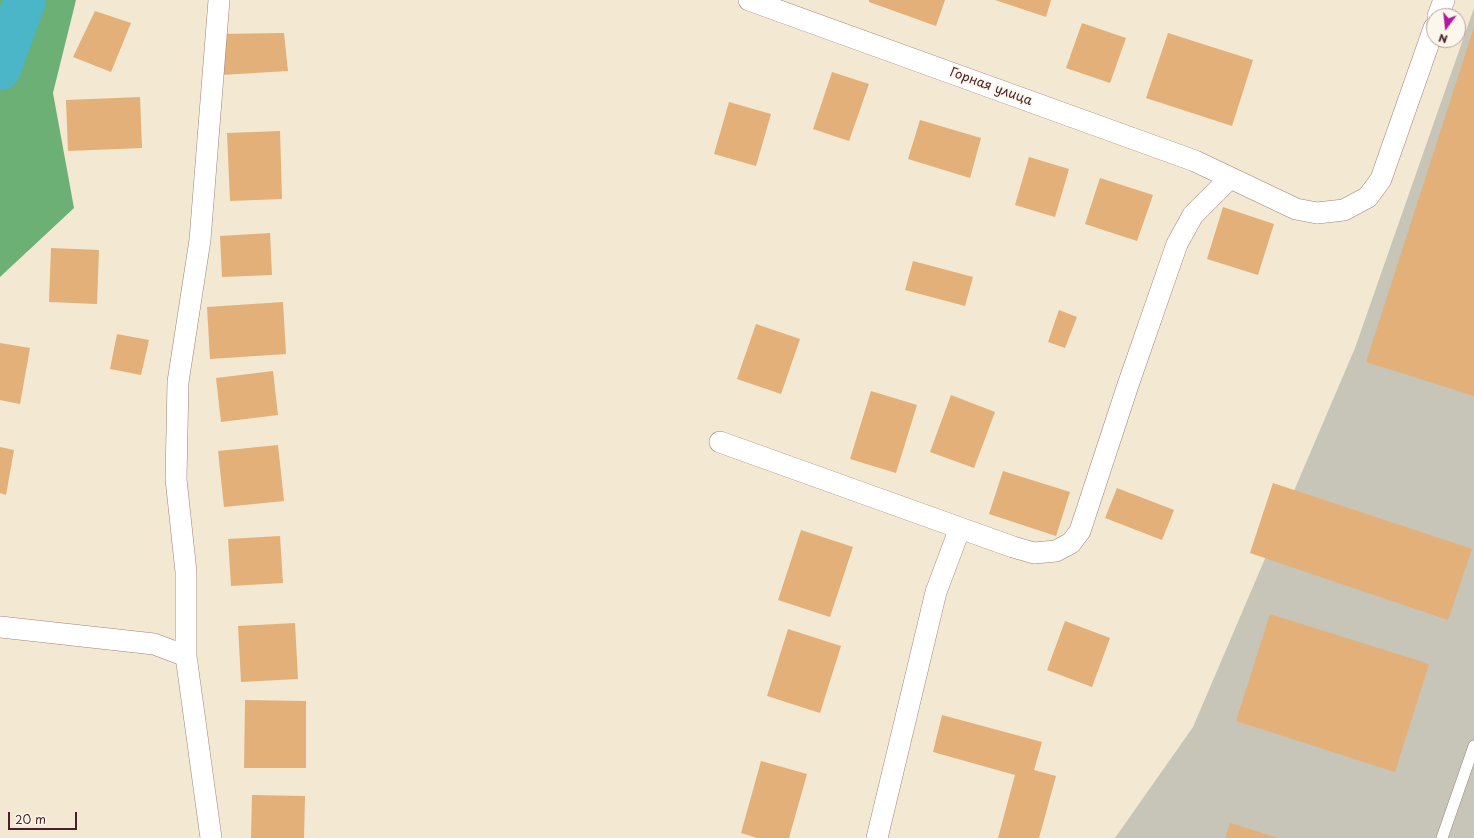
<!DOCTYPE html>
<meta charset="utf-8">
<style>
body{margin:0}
#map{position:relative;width:1474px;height:838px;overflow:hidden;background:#f3e8d1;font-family:"Playpen Sans",sans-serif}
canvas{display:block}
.north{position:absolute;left:1426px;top:8px;width:40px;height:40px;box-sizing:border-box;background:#fbf7ec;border:1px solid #b4a19f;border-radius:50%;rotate:195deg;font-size:11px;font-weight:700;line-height:16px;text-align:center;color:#4a1f2b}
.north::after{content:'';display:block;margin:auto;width:14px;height:18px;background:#b5179e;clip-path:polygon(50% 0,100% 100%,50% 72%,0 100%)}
.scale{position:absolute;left:8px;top:812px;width:69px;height:18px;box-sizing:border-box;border:2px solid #4a1f2b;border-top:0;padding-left:5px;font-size:12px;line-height:14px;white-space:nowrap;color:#4a1f2b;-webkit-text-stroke:3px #fbf7ec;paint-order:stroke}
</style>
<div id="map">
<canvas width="1474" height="838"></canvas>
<div class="north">N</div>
<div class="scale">20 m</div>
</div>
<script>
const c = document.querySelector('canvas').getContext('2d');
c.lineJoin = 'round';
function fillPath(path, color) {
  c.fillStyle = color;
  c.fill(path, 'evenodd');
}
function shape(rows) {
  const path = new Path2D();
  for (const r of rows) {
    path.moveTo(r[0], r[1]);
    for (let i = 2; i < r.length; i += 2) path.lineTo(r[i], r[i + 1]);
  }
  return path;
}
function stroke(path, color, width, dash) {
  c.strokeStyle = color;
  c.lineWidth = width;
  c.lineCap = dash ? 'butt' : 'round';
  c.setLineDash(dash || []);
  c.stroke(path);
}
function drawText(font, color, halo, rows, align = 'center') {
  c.font = font + ' "Playpen Sans",sans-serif';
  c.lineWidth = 3.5;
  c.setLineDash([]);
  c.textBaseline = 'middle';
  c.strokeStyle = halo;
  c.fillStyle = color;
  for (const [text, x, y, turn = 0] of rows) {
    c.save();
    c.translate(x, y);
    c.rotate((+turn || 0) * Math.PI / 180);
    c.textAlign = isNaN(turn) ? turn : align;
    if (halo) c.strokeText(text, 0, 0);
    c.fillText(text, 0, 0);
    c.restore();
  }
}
fillPath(shape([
 [1474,8,1474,838,1115,838,1193,727,1355,348]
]), '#c6c5b8');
fillPath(shape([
 [0,0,76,0,53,93,74,208,0,277]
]), '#6cb075');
stroke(shape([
 [0,69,25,0]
]), '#4bb6c8', 42);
fillPath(shape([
 [869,0,945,0,936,26,869,2],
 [995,0,1051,0,1046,17],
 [95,11,131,23,111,72,73,57],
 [1082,23,1126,38,1110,83,1066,68],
 [1474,27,1474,396,1366,362],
 [284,33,288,71,221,75,218,34],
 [1168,33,1253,60,1232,126,1146,98],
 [832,72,869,84,849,141,813,129],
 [140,97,142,148,68,151,66,100],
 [729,102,771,114,756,166,714,154],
 [920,120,981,138,970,178,908,159],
 [280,131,282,199,230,201,227,133],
 [1029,157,1069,169,1055,217,1015,205],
 [1100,178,1153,195,1137,241,1085,224],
 [1223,207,1274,224,1258,275,1207,259],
 [270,233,272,275,222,277,220,236],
 [51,248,99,250,97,304,49,302],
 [913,261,973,277,965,306,905,290],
 [283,302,286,354,210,359,207,307],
 [1059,310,1077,317,1065,348,1048,342],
 [756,324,800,339,781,394,737,379],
 [117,334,149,340,141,375,110,369],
 [0,343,30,348,20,404,0,400],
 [273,371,278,415,221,422,216,378],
 [871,391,917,405,896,473,850,459],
 [951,395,995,412,974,468,930,452],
 [278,445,284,501,224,507,218,451],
 [0,447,14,450,6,495,0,493],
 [1003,471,1070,492,1056,536,989,514],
 [1273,483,1472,549,1448,620,1250,553],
 [1117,488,1174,510,1162,540,1105,518],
 [801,530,853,547,830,617,778,600],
 [280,536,283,583,231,586,228,539],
 [1270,614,1429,664,1395,772,1236,721],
 [1065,621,1110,638,1092,687,1047,670],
 [295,623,298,679,241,682,238,626],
 [788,629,841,646,820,713,767,696],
 [245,700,306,701,306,768,244,768],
 [942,715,1042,742,1034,770,1056,776,1039,838,998,838,1015,775,933,752],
 [761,761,807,774,789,838,757,838,741,833],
 [252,795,305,796,304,838,251,838],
 [1230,823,1278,838,1225,838]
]), '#e3b079');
const lane = shape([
 [1442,838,1474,746]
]);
const street = shape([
 [749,0,1195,161,1296,209,1317,213,1344,210,1368,197,1381,179,1434,28],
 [1438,16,1444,0],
 [720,442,1013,547,1034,553,1056,551,1071,543,1080,531,1128,385,1177,244,1193,215,1230,178],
 [0,627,154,644,186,656],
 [211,838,186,656,186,572,176,479,178,382,200,240,219,0],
 [877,838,936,592,960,528]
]);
stroke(lane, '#9e847e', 12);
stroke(street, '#9e847e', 22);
stroke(lane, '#fff', 11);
stroke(street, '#fff', 21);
drawText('13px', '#4a1f2b', '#fbf7ec', [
 ["Горная улица",991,87,20]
]);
</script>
